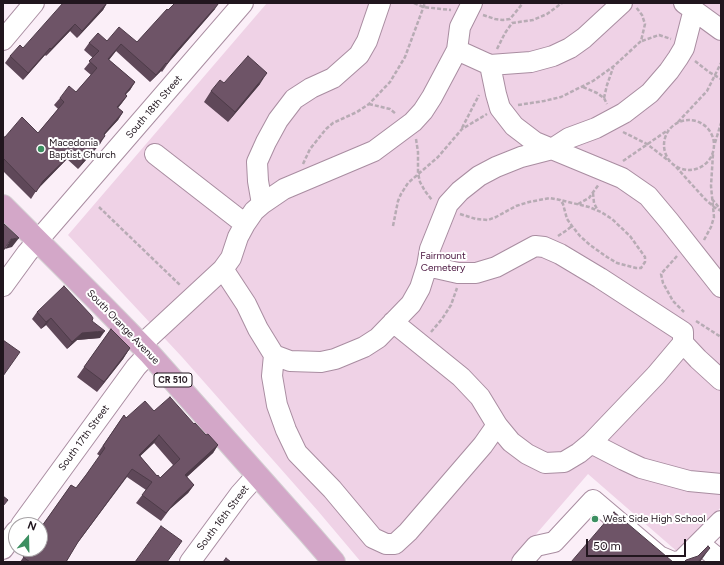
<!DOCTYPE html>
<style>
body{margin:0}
#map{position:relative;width:724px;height:565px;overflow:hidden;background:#fbeff8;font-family:Figtree,sans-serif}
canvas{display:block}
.frame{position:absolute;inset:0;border:4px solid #21161e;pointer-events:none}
.north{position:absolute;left:8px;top:517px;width:40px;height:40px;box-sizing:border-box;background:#fff;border:1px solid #a6a2a5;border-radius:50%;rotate:20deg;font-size:11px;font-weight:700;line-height:16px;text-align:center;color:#21161e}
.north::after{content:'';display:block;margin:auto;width:14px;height:18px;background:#3c8f61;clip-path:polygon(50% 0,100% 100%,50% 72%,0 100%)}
.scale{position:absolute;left:586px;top:539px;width:100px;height:18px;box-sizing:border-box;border:2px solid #21161e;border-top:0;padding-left:5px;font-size:12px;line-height:14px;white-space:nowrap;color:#21161e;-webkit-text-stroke:3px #fff;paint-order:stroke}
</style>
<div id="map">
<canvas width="724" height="565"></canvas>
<div class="frame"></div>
<div class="north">N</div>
<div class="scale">50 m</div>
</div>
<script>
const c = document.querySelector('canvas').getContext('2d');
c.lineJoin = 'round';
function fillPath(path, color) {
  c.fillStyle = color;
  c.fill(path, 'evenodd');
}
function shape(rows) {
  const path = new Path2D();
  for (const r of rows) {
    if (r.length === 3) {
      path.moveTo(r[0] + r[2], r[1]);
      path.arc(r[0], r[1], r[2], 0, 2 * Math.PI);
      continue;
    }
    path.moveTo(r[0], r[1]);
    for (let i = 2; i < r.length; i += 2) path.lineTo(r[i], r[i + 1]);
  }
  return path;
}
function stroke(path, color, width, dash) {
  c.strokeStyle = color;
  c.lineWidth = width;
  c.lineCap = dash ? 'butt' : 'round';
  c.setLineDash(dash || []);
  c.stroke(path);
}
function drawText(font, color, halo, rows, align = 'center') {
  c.font = font + ' Figtree,sans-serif';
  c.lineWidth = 4;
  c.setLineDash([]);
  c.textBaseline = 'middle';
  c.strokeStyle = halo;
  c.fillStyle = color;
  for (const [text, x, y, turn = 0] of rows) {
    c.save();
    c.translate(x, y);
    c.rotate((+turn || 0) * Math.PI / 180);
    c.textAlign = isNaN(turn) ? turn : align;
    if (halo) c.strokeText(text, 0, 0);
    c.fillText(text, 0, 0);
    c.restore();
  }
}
fillPath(shape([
 [267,3,721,3,721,507,680,554,588,474,512,562,361,562,318,511,182,357,68,235]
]), '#efd2e6');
const minor = shape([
 [684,3,721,30],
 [3,40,34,3],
 [457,50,490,65,531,62,553,56,570,48,584,38,622,3],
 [490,65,496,94,500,108,514,126,535,142,622,178,648,196,669,221,721,287],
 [155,154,245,224],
 [262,204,258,181,257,162,266,142,278,120,294,99,311,88,333,78,359,55,367,41,380,3],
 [427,266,458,273,476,273,496,267,535,246,544,247,560,254,600,278,683,332,683,343,698,359,721,380],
 [223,269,246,304,258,329,274,355,290,361,321,362,335,359,364,347,378,338,411,304,420,288,427,266,430,249,448,204,460,191,479,176,496,167,521,157,552,149,569,138,596,128,624,113,650,93,669,71,678,58,684,48,694,9],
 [3,286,27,253,243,3],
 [393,322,461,377,480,397,497,425,511,442,527,454,545,463,564,462,579,453,591,443,656,375,683,343],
 [141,345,223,269,231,258,238,237,245,224,254,211,262,204,284,189,374,151,413,122,423,111,432,97,457,50,460,27,472,3],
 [274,355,272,376,277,405,286,430,297,453,332,489,373,538,386,544,395,544,408,532,483,445,497,425],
 [591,443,624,460,641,468,689,481,721,484],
 [21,525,136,367,149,353],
 [699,543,721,521],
 [3,549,16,531],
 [190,562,240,494,257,475],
 [522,562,536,546,554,542,593,500,659,556,673,562],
 [674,562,681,561,699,543,721,561]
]);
const major = shape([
 [3,206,101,304,149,353,308,532,334,562]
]);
stroke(minor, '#a98da1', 22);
stroke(major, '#d3d0d2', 24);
stroke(shape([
 [414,3,423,7,451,10],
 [483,15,495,19,503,20,510,19,523,3],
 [642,41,659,35,671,39],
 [497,49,505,33,512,23,533,20,547,14,562,3],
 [695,61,709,72,721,79],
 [583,87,597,93,604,98,607,104],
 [604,98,607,85,613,68],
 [369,104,390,109,396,114],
 [518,105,544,101,561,97,593,81,614,66,641,41,645,24,642,15,636,7],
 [689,145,25],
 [678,122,707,91,721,63],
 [462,128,479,95],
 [623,132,647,144,669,161],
 [416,139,418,152,418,173,420,182,425,191,432,200],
 [715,143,721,123],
 [623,161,668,130],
 [303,164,310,149,326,129,333,123,357,112,369,104,390,82,405,57,425,3],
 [676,167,705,199,714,207,721,211],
 [593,193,594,203,597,209],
 [712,199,721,210],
 [578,204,589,198,599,184],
 [99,207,181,286],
 [460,214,476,219,488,220,496,217,516,206,529,202,550,198,560,200,563,204,567,219,572,226,580,236,590,245,607,257,617,263,636,268,641,268,645,262,645,257,630,236,612,219,601,212,589,207,560,200],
 [393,226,398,201,401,194,408,183,438,157,462,129,487,114],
 [558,236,567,230,572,226],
 [704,240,711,227,714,217,711,186,713,154],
 [677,256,661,274,663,283,673,301,684,312],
 [696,321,721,337],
 [431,332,442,319,451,305,457,288]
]), '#b7abb4', 2.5, [4, 2]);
stroke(minor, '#fff', 20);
stroke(major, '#d3a7c8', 22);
fillPath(shape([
 [107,3,103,10,77,38,70,31,46,56,45,55,23,80,5,63,10,56,23,48],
 [215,9,169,62,162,72,161,71,150,82,116,51,109,60,135,82,130,90,126,94,127,96,118,108,123,112,118,120,104,135,100,144,78,169,67,159,38,188,31,199,3,171,3,137,38,133,58,109,54,105,60,98,76,92,91,75,84,69,93,58,84,50,89,43,107,41,137,42,168,10],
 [260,84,228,122,204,102,211,91],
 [37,312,92,321,100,338,77,340,67,349,46,325,41,329,32,319],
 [111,329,130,348,123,359,97,392,77,377],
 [154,411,194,424,206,435,218,445,213,453,187,477,194,485,188,493,170,509,161,521,136,503,146,490,127,477,76,545,66,562,20,562,29,549,40,549,40,529,71,485,76,488,86,475,100,456,97,454,124,415,126,418],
 [154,443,173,465,160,478,157,476,140,456]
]), '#5f4859');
fillPath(shape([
 [107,3,103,10,77,38,82,31],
 [219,3,215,9,168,63,173,55],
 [75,24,70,31,46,56,51,49],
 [121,44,116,51,103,67,108,59],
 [50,48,45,55,23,80,28,73],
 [166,63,161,71,150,82,156,75],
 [267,73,260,84,228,122,235,112],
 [135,82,130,90,119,101,125,94],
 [127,96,122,103,112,115,117,107],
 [123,112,118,120,98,142,104,134],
 [105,136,100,144,78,169,83,161],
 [73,152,67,159,38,189,43,181],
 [19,238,12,247,5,249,11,239],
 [51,318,46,325,41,329,46,322],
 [105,331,100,338,77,340,67,349,72,342,82,333],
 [130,348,123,359,97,392,104,382],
 [159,435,154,443,133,463,139,455],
 [218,445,213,453,180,483,185,475],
 [194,485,188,493,170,509,161,521,176,501],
 [710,548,700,562,698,562]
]), '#4d3b48');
const building = shape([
 [63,3,107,3,82,31,75,24,51,49,50,48,28,73,10,56,20,45,23,48,63,3],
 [175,3,219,3,173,55,167,64,166,63,156,75,121,44,108,59,135,82,125,94,127,96,117,107,123,112,104,134,105,136,83,161,73,152,43,181,36,192,3,158,3,137,5,137,22,117,38,133,64,102,60,98,69,86,76,92,97,68,89,61,99,51,89,43,98,33,107,41,119,27,137,42,167,9,168,10,175,3],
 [248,56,267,73,235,112,211,91,220,80,224,83,248,56],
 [3,223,19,238,11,239,3,251,3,223],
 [64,286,91,315,93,318,92,321,105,331,82,333,72,342,51,318,46,322,37,312,64,286],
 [111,329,130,348,104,382,84,367,111,329],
 [3,340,20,352,3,376,3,340],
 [170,397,194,424,195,423,206,435,208,434,218,445,185,475,194,485,176,501,166,513,142,495,152,482,132,469,78,542,66,562,30,562,23,557,29,549,40,549,40,534,44,528,42,526,71,485,76,488,86,475,105,448,103,446,124,415,126,418,145,401,154,411,170,397],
 [159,435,180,459,160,478,158,475,157,476,139,455,159,435],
 [3,496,8,500,3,506,3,496],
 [614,512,673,562,571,562,614,512],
 [161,526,182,541,167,562,135,562,161,526],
 [708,546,710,548,698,562,684,562,686,560,698,556,708,546],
 [226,558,231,562,223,562,226,558]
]);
fillPath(building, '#6e5467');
stroke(building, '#4d3b48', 1);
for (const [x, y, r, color] of [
 [41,149,4,"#3c8f61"],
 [595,519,4,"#3c8f61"]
]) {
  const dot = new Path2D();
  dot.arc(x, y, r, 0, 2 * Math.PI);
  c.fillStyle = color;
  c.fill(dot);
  stroke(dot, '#fff', 1.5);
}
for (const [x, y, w] of [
 [173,380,38]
]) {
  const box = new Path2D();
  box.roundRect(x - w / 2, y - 7, w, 14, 3);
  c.fillStyle = '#fff';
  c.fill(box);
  stroke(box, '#21161e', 1);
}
drawText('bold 9px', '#21161e', null, [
 ["CR 510",173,380]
]);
drawText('10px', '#21161e', '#fff', [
 ["South 18th Street",154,107,-49],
 ["South Orange Avenue",123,327,46],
 ["South 17th Street",84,438,-54],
 ["South 16th Street",223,518,-53]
]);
drawText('10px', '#21161e', '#fff', [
 ["Macedonia",49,143],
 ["Baptist Church",49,155],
 ["West Side High School",603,519]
], 'left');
drawText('10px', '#48133d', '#fff', [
 ["Fairmount",443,256],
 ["Cemetery",443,268]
]);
</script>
